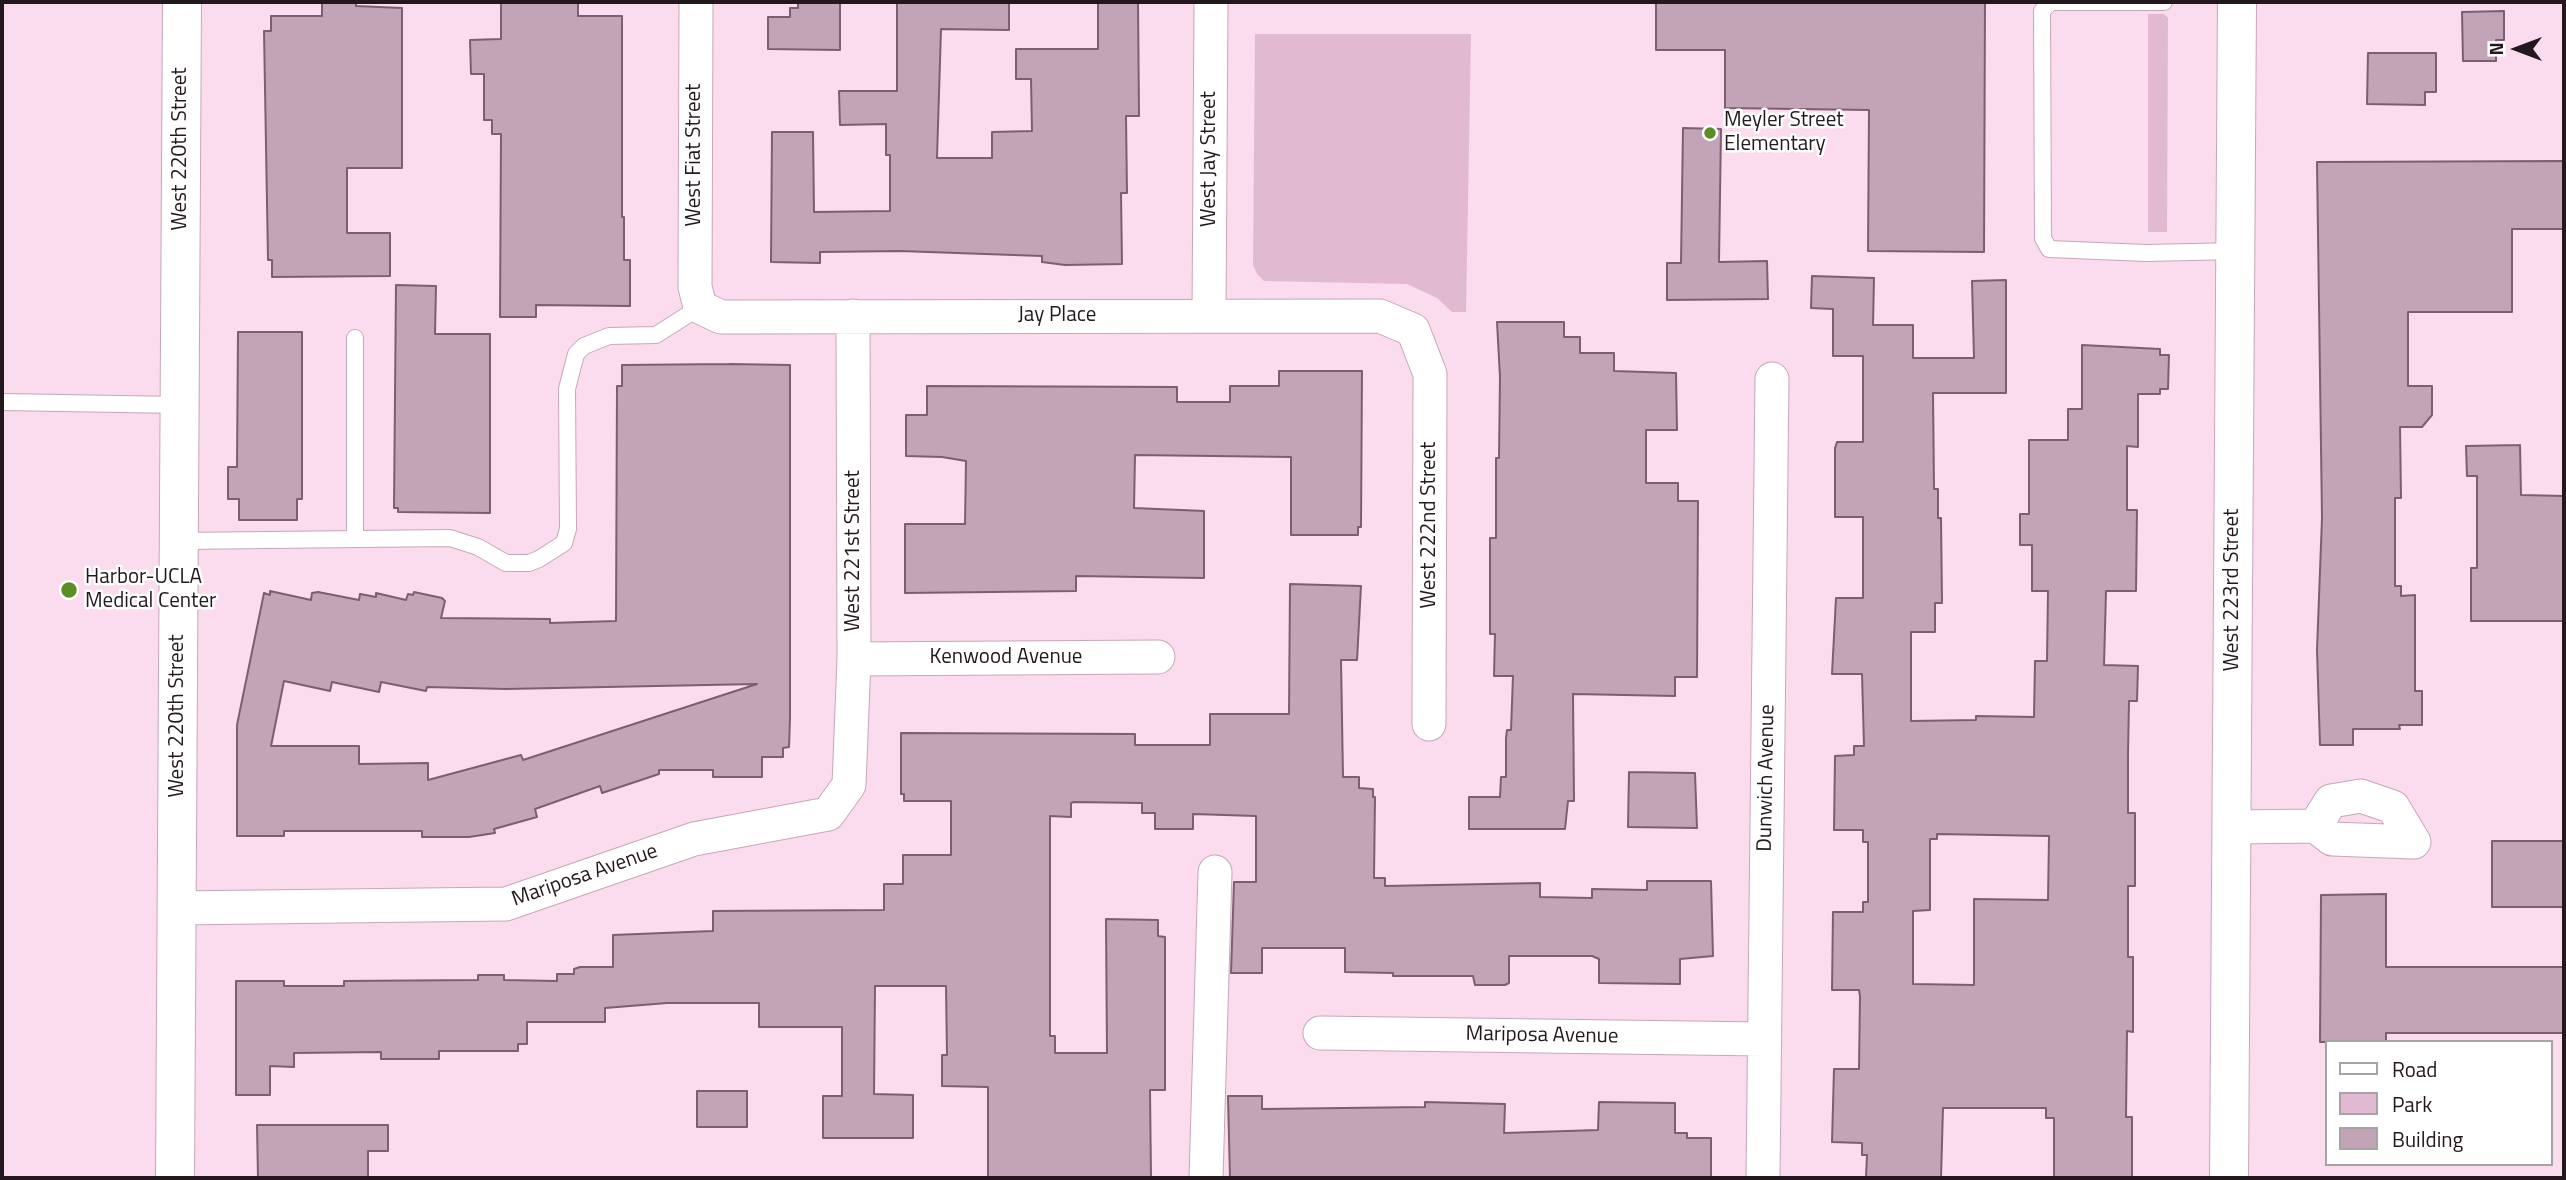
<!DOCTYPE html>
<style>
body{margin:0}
#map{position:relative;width:2566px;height:1180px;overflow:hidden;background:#fbdbee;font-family:"Titillium Web",sans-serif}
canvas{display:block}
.frame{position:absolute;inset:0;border:4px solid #23181e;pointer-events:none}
.legend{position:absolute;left:2325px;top:1040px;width:228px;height:126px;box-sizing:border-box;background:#fff;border:2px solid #a7a3a5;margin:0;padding:9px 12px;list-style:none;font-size:21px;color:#23181e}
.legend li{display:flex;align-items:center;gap:14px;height:35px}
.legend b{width:35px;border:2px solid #a7a3a5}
.north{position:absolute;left:2482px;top:14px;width:70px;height:70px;-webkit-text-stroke:5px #fff;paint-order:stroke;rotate:270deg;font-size:19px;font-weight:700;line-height:28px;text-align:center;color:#23181e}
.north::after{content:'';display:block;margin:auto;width:24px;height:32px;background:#23181e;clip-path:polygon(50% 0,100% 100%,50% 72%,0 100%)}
</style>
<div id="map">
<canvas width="2566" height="1180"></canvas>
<div class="frame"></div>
<ul class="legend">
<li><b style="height:9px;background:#fff"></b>Road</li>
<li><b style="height:19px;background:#e1bad1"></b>Park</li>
<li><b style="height:19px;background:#c3a4b6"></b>Building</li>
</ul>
<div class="north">N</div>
</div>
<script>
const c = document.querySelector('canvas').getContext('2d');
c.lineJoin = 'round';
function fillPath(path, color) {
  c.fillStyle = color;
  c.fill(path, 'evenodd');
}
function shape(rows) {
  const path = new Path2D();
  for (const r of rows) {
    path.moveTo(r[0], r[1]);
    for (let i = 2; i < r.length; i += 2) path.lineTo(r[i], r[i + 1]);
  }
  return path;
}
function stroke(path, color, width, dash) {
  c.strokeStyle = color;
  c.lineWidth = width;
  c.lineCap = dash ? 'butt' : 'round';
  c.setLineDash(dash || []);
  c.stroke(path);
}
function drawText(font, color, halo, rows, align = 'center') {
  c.font = font + ' "Titillium Web",sans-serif';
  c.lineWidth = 5;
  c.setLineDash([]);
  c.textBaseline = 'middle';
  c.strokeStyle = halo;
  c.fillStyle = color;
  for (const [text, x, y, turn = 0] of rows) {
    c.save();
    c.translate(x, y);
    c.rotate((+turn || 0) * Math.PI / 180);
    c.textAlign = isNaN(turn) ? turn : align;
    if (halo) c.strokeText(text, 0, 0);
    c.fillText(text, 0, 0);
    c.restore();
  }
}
fillPath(shape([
 [2148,14,2164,14,2168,18,2167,232,2148,232],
 [1255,34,1471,34,1466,312,1452,312,1437,298,1407,284,1264,281,1257,274,1253,265]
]), '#e1bad1');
const building = shape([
 [322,2,356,2,356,6,402,8,402,168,347,168,347,233,390,233,390,276,272,277,272,260,268,260,264,31,271,31,271,16,322,16,322,2],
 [501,2,578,2,578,16,622,16,622,217,624,217,624,260,630,260,630,306,536,305,536,317,500,317,501,134,492,134,492,120,484,120,484,74,471,74,470,40,501,39,501,2],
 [798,2,840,2,840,50,768,49,768,17,790,17,790,8,798,8,798,2],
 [897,2,1009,2,1009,30,941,29,937,158,992,158,992,132,1032,131,1031,79,1016,79,1016,49,1098,49,1098,2,1138,2,1139,116,1126,116,1127,193,1121,193,1122,264,1065,265,1042,262,1042,256,900,251,820,252,820,263,771,262,772,132,813,132,814,212,890,211,890,155,886,155,886,124,840,125,839,91,897,91,897,2],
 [1656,2,1985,2,1984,252,1868,251,1869,110,1725,108,1725,50,1656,50,1656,2],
 [2504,11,2504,40,2496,40,2496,61,2463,61,2462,12,2504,11],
 [2368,53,2436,53,2436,92,2425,92,2425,105,2367,104,2368,53],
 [1683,128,1721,129,1719,262,1767,261,1768,299,1667,300,1667,263,1681,263,1683,128],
 [2564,161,2564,229,2512,229,2512,312,2408,312,2408,386,2432,386,2432,415,2422,427,2400,427,2401,498,2395,498,2395,586,2401,586,2401,596,2415,595,2415,691,2422,691,2422,725,2399,725,2400,729,2353,729,2353,745,2320,745,2317,650,2322,518,2317,162,2564,161],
 [1812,276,1874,278,1873,325,1913,325,1913,358,1974,358,1972,281,2006,280,2006,393,1933,393,1934,489,1938,489,1938,518,1941,518,1942,603,1935,603,1935,632,1911,632,1911,721,1976,720,1976,716,2034,717,2035,661,2047,661,2048,591,2032,591,2032,545,2020,545,2020,514,2029,514,2029,440,2068,440,2068,409,2082,409,2082,345,2160,349,2160,355,2169,355,2168,389,2160,389,2160,394,2138,394,2138,447,2127,446,2127,510,2137,510,2136,591,2106,591,2104,665,2138,666,2137,701,2129,701,2128,754,2128,813,2135,813,2135,886,2128,886,2128,957,2133,957,2133,1032,2127,1031,2126,1117,2132,1117,2132,1178,2054,1178,2054,1118,2046,1118,2046,1108,1943,1108,1941,1178,1866,1177,1867,1155,1862,1155,1862,1143,1832,1142,1834,1069,1859,1069,1860,996,1859,990,1832,990,1833,912,1863,912,1863,902,1868,902,1868,842,1863,842,1863,830,1834,830,1835,756,1854,755,1854,746,1864,746,1862,674,1832,674,1836,598,1863,598,1863,517,1835,517,1835,448,1837,442,1863,442,1863,356,1833,356,1833,309,1811,308,1812,276],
 [1937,834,2049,836,2048,900,1974,899,1974,985,1913,984,1913,911,1930,910,1930,839,1937,839,1937,834],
 [396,285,436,286,435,334,490,334,490,513,398,512,398,508,394,508,396,285],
 [1497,322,1564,322,1564,337,1580,337,1580,353,1614,353,1614,371,1676,373,1677,430,1646,430,1646,483,1678,483,1678,501,1698,501,1697,677,1675,677,1675,696,1573,694,1574,801,1568,801,1565,829,1469,829,1469,797,1500,797,1501,777,1506,777,1506,738,1507,730,1511,730,1513,676,1494,676,1495,634,1490,634,1490,538,1496,538,1496,458,1499,458,1500,377,1497,322],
 [238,332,302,332,302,499,297,499,297,520,239,520,239,499,228,499,228,467,237,467,238,332],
 [729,364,790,365,790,718,789,747,783,748,783,757,762,757,762,777,713,777,713,770,659,770,659,774,602,793,600,786,535,809,537,817,494,829,495,833,469,837,422,837,422,831,284,831,284,836,237,836,237,725,264,593,270,595,270,591,311,600,312,593,318,592,359,600,360,594,376,597,376,593,406,600,408,594,413,595,414,592,442,598,445,601,441,618,550,619,550,623,616,621,617,386,622,386,622,365,729,364],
 [284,681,330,691,332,682,379,692,381,682,426,691,427,687,506,689,757,684,523,760,521,755,428,780,428,763,359,764,359,746,271,746,284,681],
 [1279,371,1362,371,1361,527,1358,527,1358,535,1291,535,1291,457,1135,455,1134,508,1204,511,1204,578,1076,576,1076,591,905,593,905,524,965,524,966,461,942,457,906,456,906,415,927,415,927,386,1177,387,1177,402,1230,402,1230,386,1279,386,1279,371],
 [2520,445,2521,495,2564,496,2564,621,2471,621,2471,568,2477,568,2477,476,2467,476,2466,446,2520,445],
 [1290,584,1361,586,1357,660,1341,660,1343,777,1359,777,1359,788,1373,789,1373,797,1375,797,1374,878,1385,878,1385,886,1540,883,1540,897,1592,898,1592,889,1647,890,1647,881,1711,881,1713,956,1680,959,1680,984,1599,983,1599,959,1592,956,1509,956,1509,983,1505,985,1475,985,1473,976,1393,976,1393,973,1345,972,1345,948,1262,948,1262,973,1231,973,1234,882,1256,882,1256,816,1193,814,1193,829,1155,829,1155,813,1142,813,1142,803,1074,802,1071,803,1071,817,1050,816,1050,1036,1055,1036,1055,1053,1107,1053,1106,919,1158,920,1158,936,1165,937,1165,1090,1150,1090,1151,1178,988,1178,988,1087,942,1086,942,1055,947,1055,946,986,875,986,874,1094,913,1095,913,1138,823,1138,823,1096,842,1096,842,1027,759,1027,759,1003,667,1003,605,1008,605,1022,527,1022,527,1044,518,1044,518,1051,439,1051,439,1059,381,1059,381,1052,294,1053,294,1067,270,1066,270,1095,236,1095,236,981,284,981,284,986,344,986,344,981,478,980,478,975,504,975,504,980,557,981,557,974,574,974,574,969,580,967,613,967,613,935,713,931,713,911,884,910,884,884,903,884,903,855,951,855,951,801,904,801,904,794,901,794,901,733,1135,734,1135,745,1210,745,1210,714,1289,714,1290,584],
 [1629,772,1695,773,1697,828,1628,827,1629,772],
 [2492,841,2564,841,2564,907,2492,907,2492,841],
 [2386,894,2386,967,2564,967,2564,1033,2386,1033,2386,1042,2320,1042,2321,895,2386,894],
 [697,1091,747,1091,747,1127,697,1127,697,1091],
 [1228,1096,1262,1096,1262,1109,1425,1107,1425,1102,1505,1104,1504,1133,1598,1130,1599,1102,1675,1103,1675,1133,1687,1133,1687,1138,1711,1138,1711,1178,1230,1178,1228,1096],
 [257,1125,388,1125,388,1151,368,1151,368,1178,258,1178,257,1125]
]);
fillPath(building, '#c3a4b6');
stroke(building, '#7b5f70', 2);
const lane = shape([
 [2164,2,2051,2,2042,11,2043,238,2049,249,2146,253,2236,251],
 [355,338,355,538],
 [2,402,179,405],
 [179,541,450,538,478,547,506,563,529,563,539,559,564,543,568,529,567,389,576,354,584,346,609,336,656,335,700,307]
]);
const street = shape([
 [696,2,695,287,700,307,721,317,1380,316,1413,330,1430,374,1429,724],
 [1209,316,1211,2],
 [854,659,1158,657],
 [2232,827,2315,826,2332,839,2414,842,2393,807,2361,796,2331,801,2315,826],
 [176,908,506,904,694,839,828,814,849,785,854,659,853,316],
 [1320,1033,1764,1039],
 [1206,1178,1215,872],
 [1763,1178,1772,379]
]);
const secondary = shape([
 [175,1178,182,2],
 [2229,1178,2237,2]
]);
stroke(lane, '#c6a7ba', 18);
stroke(street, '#c6a7ba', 35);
stroke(secondary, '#c6a7ba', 40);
stroke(lane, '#fff', 16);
stroke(street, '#fff', 33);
stroke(secondary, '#fff', 38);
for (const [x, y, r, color] of [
 [1710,133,7,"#5c8e26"],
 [69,590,9,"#5c8e26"]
]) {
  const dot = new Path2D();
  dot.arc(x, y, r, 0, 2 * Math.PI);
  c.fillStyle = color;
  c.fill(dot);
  stroke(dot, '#fff', 2.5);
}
drawText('21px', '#23181e', '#fff', [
 ["Meyler Street",1724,121],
 ["Elementary",1724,145],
 ["Harbor-UCLA",85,578],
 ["Medical Center",85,602]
], 'left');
drawText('21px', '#23181e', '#fff', [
 ["West 220th Street",181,149,-90],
 ["West Fiat Street",695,155,-90],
 ["West Jay Street",1210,159,-90],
 ["Jay Place",1057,316],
 ["West 222nd Street",1430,525,-90],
 ["West 221st Street",854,551,-90],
 ["West 223rd Street",2233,590,-90],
 ["Kenwood Avenue",1006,658],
 ["West 220th Street",178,716,-90],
 ["Dunwich Avenue",1767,778,-89],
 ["Mariposa Avenue",585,876,-19],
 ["Mariposa Avenue",1542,1036,1]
]);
</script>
